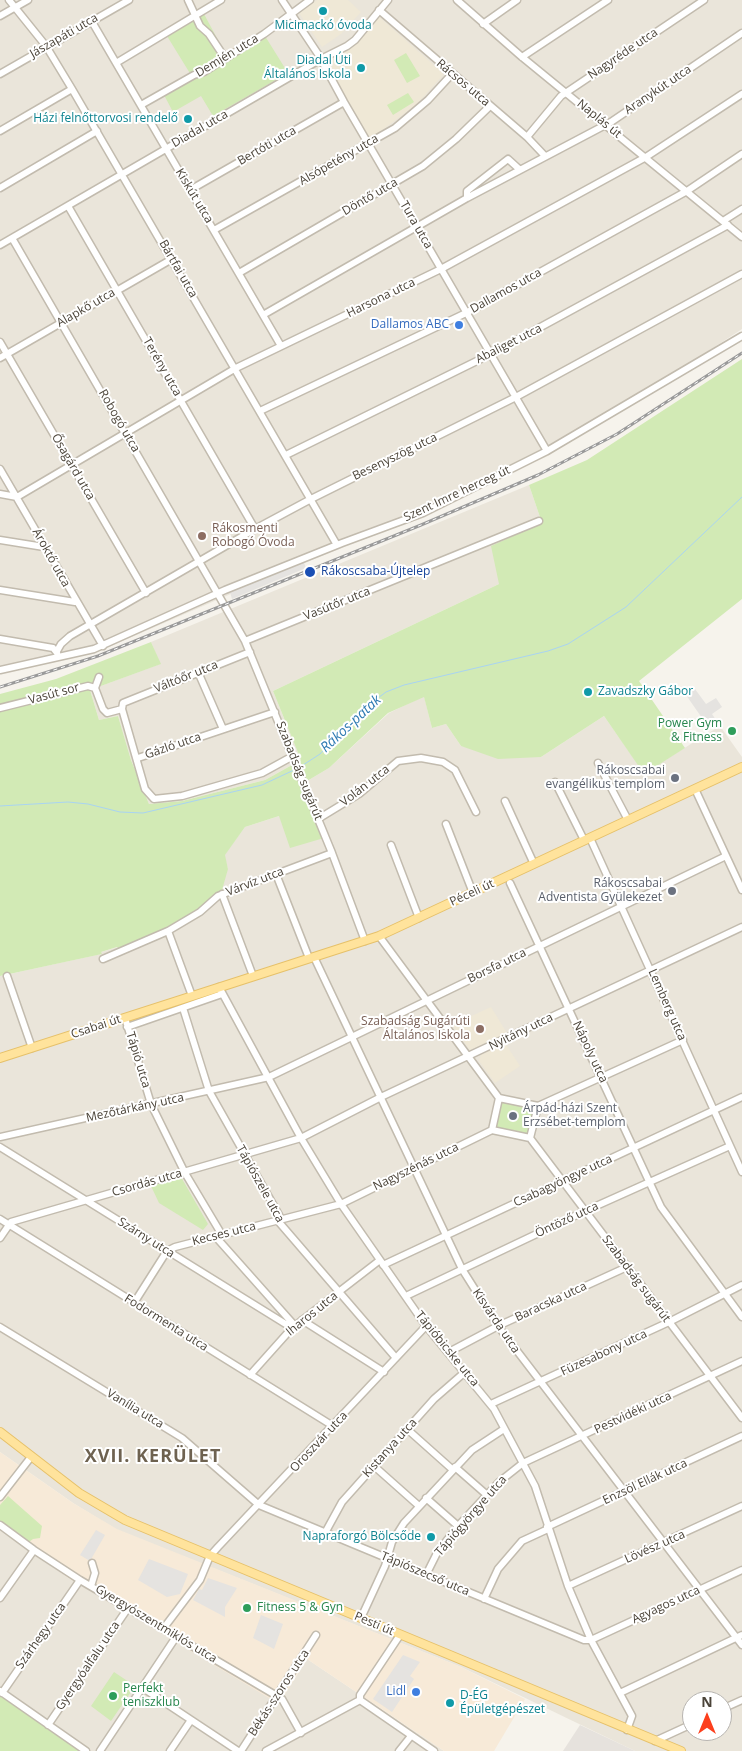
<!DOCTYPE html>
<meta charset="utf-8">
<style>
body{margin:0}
#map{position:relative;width:742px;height:1751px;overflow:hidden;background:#f6f3ec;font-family:"Open Sans",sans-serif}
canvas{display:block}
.north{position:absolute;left:682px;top:1691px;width:50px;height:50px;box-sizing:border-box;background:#fff;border:1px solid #b7b4b0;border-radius:50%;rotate:0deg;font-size:14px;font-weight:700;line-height:20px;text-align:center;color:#4b4439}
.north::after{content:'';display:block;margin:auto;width:18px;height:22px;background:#fc3f1d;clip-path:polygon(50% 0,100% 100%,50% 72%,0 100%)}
</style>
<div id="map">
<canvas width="742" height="1751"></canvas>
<div class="north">N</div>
</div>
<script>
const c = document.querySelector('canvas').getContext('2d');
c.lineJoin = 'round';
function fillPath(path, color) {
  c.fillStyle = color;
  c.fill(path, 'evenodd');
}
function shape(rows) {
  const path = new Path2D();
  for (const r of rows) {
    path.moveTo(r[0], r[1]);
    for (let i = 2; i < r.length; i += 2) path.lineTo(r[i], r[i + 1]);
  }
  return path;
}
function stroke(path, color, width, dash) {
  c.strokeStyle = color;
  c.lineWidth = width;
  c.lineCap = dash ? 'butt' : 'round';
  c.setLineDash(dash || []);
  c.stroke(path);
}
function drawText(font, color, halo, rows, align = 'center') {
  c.font = font + ' "Open Sans",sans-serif';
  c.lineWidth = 4;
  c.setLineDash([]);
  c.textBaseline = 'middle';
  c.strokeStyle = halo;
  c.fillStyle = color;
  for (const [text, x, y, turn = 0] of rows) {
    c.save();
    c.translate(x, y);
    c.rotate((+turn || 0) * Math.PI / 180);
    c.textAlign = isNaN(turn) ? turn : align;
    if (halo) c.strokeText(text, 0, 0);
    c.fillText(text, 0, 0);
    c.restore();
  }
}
fillPath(shape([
 [0,0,742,0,742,329,548,456,95,653,0,673],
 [529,485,542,523,499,584,273,691,301,760,265,780,182,801,149,804,131,760,118,716,99,720,90,690,160,664,151,642],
 [424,696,432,728,446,724,461,746,541,757,604,716,644,773,720,726,742,757,742,1751,635,1751,461,1667,115,1529,73,1503,0,1452,0,976,101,954,101,952,118,947,228,869,224,855,245,827,279,816,302,784,329,768,389,713],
 [692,1701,722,1701,722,1731,692,1731],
 [0,1529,67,1577,279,1703,307,1659,444,1751,86,1751,0,1691]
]), '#eae5da');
fillPath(shape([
 [0,1452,73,1503,117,1529,461,1667,525,1699,494,1751,444,1751,307,1659,279,1704,67,1577,0,1529]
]), '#f7ead8');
fillPath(shape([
 [580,1725,635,1751,563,1751]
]), '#e6e2dd');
fillPath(shape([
 [317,0,348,0,361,12,341,34,322,47,299,13],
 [378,16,444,74,417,104,369,140,324,62,353,46],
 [491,1007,507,1033,470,1050,452,1025],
 [505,1043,520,1066,495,1083,479,1061,481,1054]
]), '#efe8d6');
fillPath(shape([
 [204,14,226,55,191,75,167,36],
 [265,36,288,73,213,116,201,96,173,112,164,95],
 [406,53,420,76,407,83,394,60],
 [408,93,414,102,393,115,387,105],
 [742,359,742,599,639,681,685,748,644,774,604,716,541,757,498,759,461,746,446,724,432,728,424,697,388,713,329,768,302,784,324,838,290,848,279,816,245,827,225,855,228,869,222,890,199,911,169,929,120,950,117,947,101,952,102,954,0,976,0,694,56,679,151,642,161,664,90,690,99,720,118,716,131,760,149,804,182,801,265,780,301,760,273,691,499,584,491,546,542,523,529,485,587,460],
 [499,1098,538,1106,530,1138,492,1130],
 [181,1177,208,1224,203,1230,159,1203,151,1186],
 [8,1496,42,1526,40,1538,33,1539,29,1542,0,1522,0,1505],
 [114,1672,135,1686,111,1721,91,1706],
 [0,1691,86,1751,0,1751]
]), '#d2eab5');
fillPath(shape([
 [303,560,306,568,232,599,229,589],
 [695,689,706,704,716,698,722,707,712,714,718,723,709,728,686,695],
 [96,1530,105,1535,90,1561,80,1555],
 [149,1559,188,1574,180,1594,167,1597,138,1580],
 [208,1578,237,1588,225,1607,225,1617,193,1600,199,1589,202,1590],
 [261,1615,283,1624,274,1649,253,1638],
 [403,1655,420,1662,410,1676,414,1679,392,1712,373,1699]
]), '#e5e3e0');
stroke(shape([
 [300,767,320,754,366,707,386,692,404,685,548,651,568,644,626,607,742,497],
 [0,806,68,802,88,804,120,812,143,813,262,785,294,770]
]), '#a9d4f2', 1);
const minor = shape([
 [9,0,46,46,72,89,337,545],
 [188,0,200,26,209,34,225,58],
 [282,0,318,54,344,102,547,451],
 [457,0,522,57,742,237],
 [379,10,527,137,545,156],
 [0,16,28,0],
 [91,20,281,346],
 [483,24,517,0],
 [522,57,608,0],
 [116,63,221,0],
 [0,74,129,0],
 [141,105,194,75,204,72,264,34,310,0],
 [0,131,72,89],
 [527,137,561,96,704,0],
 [0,188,97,131],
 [190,190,344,102],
 [467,198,467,191,508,159,519,169],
 [68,206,255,529],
 [723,221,742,209],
 [214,230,395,128,428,100,452,74],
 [12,238,245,641,332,853,365,941],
 [0,245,321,59,347,46,355,40,388,0],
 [239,273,423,166,456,139,490,106],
 [263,315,467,198,611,122,742,33],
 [0,342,146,593],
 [0,358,172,259],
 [260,411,466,313,687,191,742,154],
 [286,455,491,354,728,225],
 [0,469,103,646],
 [0,494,17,497,236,368,441,269,646,157,742,94],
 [0,540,44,547],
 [0,590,75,602],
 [0,639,53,648,57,653],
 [245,641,539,521],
 [57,651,61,644,70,636,255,529,311,499,516,397,742,274],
 [250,652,123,703,122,709,145,789,154,799,182,796,262,773,293,756],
 [0,670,94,649,225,590,342,543,423,513,547,451,742,336],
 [198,672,223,729],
 [95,688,99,677],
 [0,708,88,686,95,688,103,709,107,713,122,709],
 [138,758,275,712],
 [598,763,628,820],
 [555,782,584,840],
 [695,789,742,890],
 [505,801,534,864],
 [318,819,359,794,398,761,421,758,443,762,455,770,476,812],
 [446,824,473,893],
 [590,838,742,1172],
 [391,845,419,918],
 [276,874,309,958],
 [510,883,661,1207,742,1317],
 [222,894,253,976],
 [168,931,192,996],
 [379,936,499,1098],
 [314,957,462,1269,498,1326,742,1645],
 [103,959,168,931,200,912,218,896,332,853],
 [7,976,32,1048],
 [219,987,301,1138,341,1204,426,1326,494,1409,535,1486,568,1586,591,1640,632,1716,627,1730],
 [183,1008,209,1091,279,1215,278,1221,396,1358],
 [125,1018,151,1104,185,1173,222,1235],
 [127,1027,222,994],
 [499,1098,492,1130,530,1138],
 [499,1098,538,1106,530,1138],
 [538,1106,683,1040],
 [0,1137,269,1077,726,856],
 [530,1138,742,1418],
 [0,1147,292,1328],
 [0,1219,333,1426],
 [215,1236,295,1326],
 [0,1238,11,1222,301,1138,381,1097,742,927],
 [383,1265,742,1097],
 [406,1296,585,1211,730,1146],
 [134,1303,167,1251,175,1247,341,1204,492,1130],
 [302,1320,384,1372],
 [0,1327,182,1438,259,1505,584,1640,591,1640,742,1570],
 [449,1352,498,1326,627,1267],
 [250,1375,292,1328,380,1260],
 [491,1404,669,1322,742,1285],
 [407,1429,453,1470],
 [374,1466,419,1506],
 [455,1467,487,1495],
 [0,1497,31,1457],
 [426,1498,458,1526],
 [0,1525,34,1550,80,1580,282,1699,301,1733],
 [547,1527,742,1436],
 [325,1533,342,1502,434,1399,465,1372],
 [426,1575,437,1553,458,1526,499,1482,523,1463,742,1361],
 [91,1586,95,1573,92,1563],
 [568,1586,742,1506],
 [0,1598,34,1550],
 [484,1599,498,1569,522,1541,548,1529],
 [361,1618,385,1566,392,1542,404,1523,472,1450,504,1429],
 [163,1629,200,1580,210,1556,218,1547,426,1326],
 [143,1688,238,1751],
 [0,1691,86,1751],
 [2,1693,80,1580],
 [620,1693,742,1635],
 [360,1700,434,1751],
 [722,1709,742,1700],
 [48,1725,128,1608],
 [655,1741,692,1724],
 [100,1751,176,1637],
 [170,1751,191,1720],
 [241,1751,316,1635],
 [266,1751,360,1700,360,1695,400,1635],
 [399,1751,411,1736]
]);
const major = shape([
 [0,1058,379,936,742,767],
 [0,1432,79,1493,125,1520,681,1751]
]);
stroke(minor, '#c2bbae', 9);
stroke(major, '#e6c16a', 10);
stroke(minor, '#fff', 6);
stroke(major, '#ffe39c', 8);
const rail = shape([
 [0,687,98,656,421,525,538,475,617,434,742,353]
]);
stroke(rail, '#9a9a9a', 3);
stroke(rail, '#fff', 1, [4]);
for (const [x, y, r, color] of [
 [323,11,5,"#0f9aa8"],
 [361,68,5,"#0f9aa8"],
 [188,119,5,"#0f9aa8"],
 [459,325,5,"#3f7fe0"],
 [202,536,5,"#8d6e63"],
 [310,572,6,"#1a4fb4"],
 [588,692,5,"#0f9aa8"],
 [732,731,5,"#2e9e5b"],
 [675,778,5,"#6b7280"],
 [672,891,5,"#6b7280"],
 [480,1029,5,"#8d6e63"],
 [513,1116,5,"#6b7280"],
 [431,1537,5,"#0f9aa8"],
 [247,1608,5,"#2e9e5b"],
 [416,1692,5,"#3f7fe0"],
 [113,1696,5,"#2e9e5b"],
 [450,1703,5,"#0f9aa8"]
]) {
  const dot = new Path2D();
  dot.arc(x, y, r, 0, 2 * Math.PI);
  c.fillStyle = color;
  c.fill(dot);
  stroke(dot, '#fff', 2);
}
drawText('12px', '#0d838f', '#fff', [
 ["Micimackó óvoda",323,26,"center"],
 ["Diadal Úti",351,61],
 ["Általános Iskola",351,75],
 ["Házi felnőttorvosi rendelő",178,119],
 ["Zavadszky Gábor",598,692,"left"],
 ["Napraforgó Bölcsőde",421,1537],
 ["D-ÉG",460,1696,"left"],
 ["Épületgépészet",460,1710,"left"]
], 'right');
drawText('12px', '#4b4439', '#fff', [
 ["Jászapáti utca",64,36,-30],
 ["Nagyréde utca",623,54,-34],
 ["Demjén utca",227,56,-31],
 ["Rácsos utca",463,83,40],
 ["Aranykút utca",658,90,-34],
 ["Naplás út",599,119,39],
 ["Diadal utca",200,129,-30],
 ["Bertóti utca",267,146,-30],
 ["Alsópetény utca",339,160,-30],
 ["Kiskút utca",194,196,59],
 ["Döntő utca",370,197,-30],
 ["Tura utca",416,225,60],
 ["Bártfai utca",178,269,60],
 ["Dallamos utca",506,291,-29],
 ["Harsona utca",381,298,-26],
 ["Alapkő utca",86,308,-30],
 ["Abaliget utca",509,344,-27],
 ["Terény utca",162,367,60],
 ["Robogó utca",119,421,60],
 ["Besenyszög utca",395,457,-26],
 ["Ősagárd utca",73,467,60],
 ["Szent Imre herceg út",457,494,-25],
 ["Ároktő utca",51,558,61],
 ["Vasútőr utca",337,604,-22],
 ["Váltóőr utca",186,677,-22],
 ["Vasút sor",54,694,-15],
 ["Gázló utca",173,746,-19],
 ["Szabadság sugárút",299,771,68],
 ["Volán utca",365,786,-38],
 ["Várvíz utca",255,882,-21],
 ["Péceli út",472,893,-25],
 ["Borsfa utca",497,966,-26],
 ["Lemberg utca",667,1005,66],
 ["Csabai út",96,1027,-18],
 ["Nyitány utca",521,1032,-26],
 ["Nápoly utca",590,1052,65],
 ["Tápió utca",138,1060,73],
 ["Mezőtárkány utca",135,1108,-12],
 ["Nagyszénás utca",416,1167,-26],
 ["Csabagyöngye utca",563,1181,-25],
 ["Csordás utca",147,1183,-16],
 ["Tápiószele utca",260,1184,61],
 ["Öntöző utca",567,1220,-25],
 ["Kecses utca",224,1234,-14],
 ["Szárny utca",146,1238,32],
 ["Szabadság sugárút",636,1279,53],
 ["Baracska utca",551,1302,-25],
 ["Iharos utca",312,1314,-39],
 ["Kisvárda utca",496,1321,56],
 ["Fodormenta utca",166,1323,32],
 ["Tápióbicske utca",447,1349,51],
 ["Füzesabony utca",604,1353,-25],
 ["Vanília utca",135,1409,31],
 ["Pestvidéki utca",633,1413,-25],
 ["Oroszvár utca",319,1442,-47],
 ["Kistanya utca",390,1448,-48],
 ["Enzsöl Ellák utca",645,1482,-25],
 ["Tápiógyörgye utca",471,1516,-49],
 ["Lövész utca",655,1547,-24],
 ["Tápiószecső utca",425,1574,23],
 ["Agyagos utca",666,1605,-25],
 ["Gyergyószentmiklós utca",156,1624,31],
 ["Pesti út",374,1624,23],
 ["Szárhegy utca",41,1636,-55],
 ["Gyergyóalfalu utca",88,1666,-56],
 ["Békás-szoros utca",279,1693,-57]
]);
drawText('12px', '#366cbe', '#fff', [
 ["Dallamos ABC",449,325],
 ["Lidl",406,1692]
], 'right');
drawText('12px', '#785e54', '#fff', [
 ["Rákosmenti",212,529],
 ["Robogó Óvoda",212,543],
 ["Szabadság Sugárúti",470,1022,"right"],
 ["Általános Iskola",470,1036,"right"]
], 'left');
drawText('12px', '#164399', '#fff', [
 ["Rákoscsaba-Újtelep",321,572]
], 'left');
drawText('12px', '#27864d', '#fff', [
 ["Power Gym",722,724,"right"],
 ["& Fitness",722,738,"right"],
 ["Fitness 5 & Gyn",257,1608],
 ["Perfekt",123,1689],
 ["teniszklub",123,1703]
], 'left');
drawText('12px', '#5b616d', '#fff', [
 ["Rákoscsabai",665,771],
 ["evangélikus templom",665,785],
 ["Rákoscsabai",662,884],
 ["Adventista Gyülekezet",662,898],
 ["Árpád-házi Szent",523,1109,"left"],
 ["Erzsébet-templom",523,1123,"left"]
], 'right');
drawText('italic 14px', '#2e7ab2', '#fff', [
 ["Rákos-patak",351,724,-43]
]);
c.letterSpacing = '1px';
drawText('bold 18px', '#6e6250', '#fff', [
 ["XVII. KERÜLET",153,1457]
]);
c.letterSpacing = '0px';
</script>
